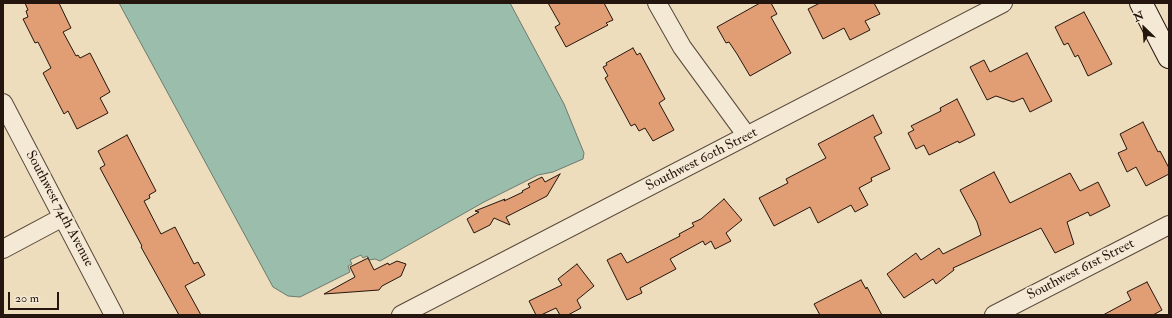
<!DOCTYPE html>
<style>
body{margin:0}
#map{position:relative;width:1172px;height:318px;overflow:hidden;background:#eeddbd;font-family:"IM FELL Double Pica",serif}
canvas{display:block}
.frame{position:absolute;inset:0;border:4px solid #24150e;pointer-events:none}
.north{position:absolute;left:1124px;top:8px;width:40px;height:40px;-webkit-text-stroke:3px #f4e9d4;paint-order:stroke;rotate:335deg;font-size:11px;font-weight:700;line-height:16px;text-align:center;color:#24150e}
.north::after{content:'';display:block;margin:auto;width:14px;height:18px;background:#24150e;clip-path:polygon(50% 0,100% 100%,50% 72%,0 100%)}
.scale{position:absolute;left:8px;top:292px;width:51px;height:18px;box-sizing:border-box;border:2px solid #24150e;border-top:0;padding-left:5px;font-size:12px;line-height:14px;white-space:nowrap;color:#24150e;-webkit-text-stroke:3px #f4e9d4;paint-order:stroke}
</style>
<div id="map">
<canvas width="1172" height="318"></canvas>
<div class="frame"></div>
<div class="north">N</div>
<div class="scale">20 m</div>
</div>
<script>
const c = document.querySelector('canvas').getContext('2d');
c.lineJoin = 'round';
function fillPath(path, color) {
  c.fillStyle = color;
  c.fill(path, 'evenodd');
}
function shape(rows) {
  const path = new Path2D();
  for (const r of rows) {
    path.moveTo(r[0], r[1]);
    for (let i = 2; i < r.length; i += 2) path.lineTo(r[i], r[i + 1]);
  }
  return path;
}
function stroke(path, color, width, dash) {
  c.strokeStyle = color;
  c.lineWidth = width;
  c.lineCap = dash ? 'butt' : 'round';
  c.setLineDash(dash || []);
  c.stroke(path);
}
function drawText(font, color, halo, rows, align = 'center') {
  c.font = font + ' "IM FELL Double Pica",serif';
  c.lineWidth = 4;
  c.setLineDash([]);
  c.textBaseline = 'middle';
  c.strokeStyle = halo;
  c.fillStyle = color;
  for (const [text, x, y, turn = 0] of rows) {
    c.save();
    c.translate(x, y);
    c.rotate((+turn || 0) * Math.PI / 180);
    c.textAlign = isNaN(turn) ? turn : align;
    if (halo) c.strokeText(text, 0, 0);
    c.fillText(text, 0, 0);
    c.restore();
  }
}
const water = shape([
 [119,3,510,3,564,104,584,153,583,159,553,172,538,175,484,202,380,261,375,259,369,260,367,256,363,258,361,255,350,260,352,264,348,266,350,272,300,297,288,296,273,287,119,3]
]);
fillPath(water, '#9bbdac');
stroke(water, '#6b7a6d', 1);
const building = shape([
 [25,3,59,3,71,28,63,32,76,56,78,55,80,58,90,53,110,92,100,98,108,113,77,129,68,111,64,114,43,73,51,68,38,42,35,43,23,19,28,17,26,11,28,10,25,3],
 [548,3,604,3,613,20,606,23,608,25,566,47,555,27,560,24,548,3],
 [760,3,771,3,777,14,771,17,791,53,750,76,737,54,729,42,726,43,717,27,760,3],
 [820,3,874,3,880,14,865,21,870,30,850,40,844,28,823,39,808,9,820,3],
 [1084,12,1112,64,1088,76,1078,55,1075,57,1068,43,1064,45,1055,27,1084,12],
 [633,48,637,55,640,53,665,99,659,103,674,130,653,141,645,128,639,131,635,124,631,126,605,78,608,76,603,67,607,65,606,63,633,48],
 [1027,53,1052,101,1030,112,1023,98,1013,102,996,96,987,100,970,67,984,60,990,72,1027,53],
 [957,99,975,135,959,143,958,141,929,155,924,145,916,149,908,133,914,130,911,126,941,111,940,108,957,99],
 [873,115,882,133,874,137,890,169,871,178,872,181,859,188,868,205,855,212,851,205,818,223,810,207,774,226,759,198,788,183,786,179,826,158,818,144,873,115],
 [1143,122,1158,152,1160,151,1169,168,1169,174,1146,186,1136,167,1127,172,1118,153,1127,149,1120,134,1143,122],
 [127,135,156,191,149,195,150,198,144,201,161,234,175,227,194,264,198,262,205,275,185,286,201,315,179,315,141,247,142,246,100,168,105,165,98,151,127,135],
 [994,172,1010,203,1070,173,1080,191,1098,182,1110,206,1090,216,1088,212,1067,222,1074,244,1055,253,1041,228,953,268,954,270,936,284,933,279,904,298,887,274,916,253,921,260,939,248,943,254,981,235,977,222,960,190,994,172],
 [560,174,547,196,506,217,510,225,494,218,490,225,474,233,467,219,479,212,475,211,505,199,504,201,523,192,522,191,530,187,528,184,542,177,545,182,560,174],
 [724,199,742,220,726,233,731,241,715,249,711,241,705,245,703,241,670,259,676,269,640,288,642,293,627,300,607,260,621,253,627,263,680,236,679,234,694,226,692,223,701,219,724,199],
 [368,258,374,270,388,263,389,265,397,261,406,264,401,276,382,286,379,290,324,294,355,277,350,267,368,258],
 [577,264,594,286,577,300,581,308,568,315,560,315,556,308,541,315,536,315,529,301,562,285,558,279,577,264],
 [861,280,866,289,867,287,882,315,820,315,814,304,861,280],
 [1147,282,1162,310,1153,315,1103,315,1131,300,1127,292,1147,282]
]);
fillPath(building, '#e19d73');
stroke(building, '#24150e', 1);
const street = shape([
 [657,3,682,47,747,136],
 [3,103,114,315],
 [3,249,63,217],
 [401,315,1003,3],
 [994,315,1169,225]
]);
const secondary = shape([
 [1141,3,1169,57]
]);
stroke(street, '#56473a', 20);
stroke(secondary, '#24150e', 24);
stroke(street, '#f4e9d4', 18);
stroke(secondary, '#f4e9d4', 22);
drawText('14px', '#24150e', '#f4e9d4', [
 ["Southwest 60th Street",702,160,-27],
 ["Southwest 74th Avenue",59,209,62],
 ["Southwest 61st Street",1081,270,-27]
]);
</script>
